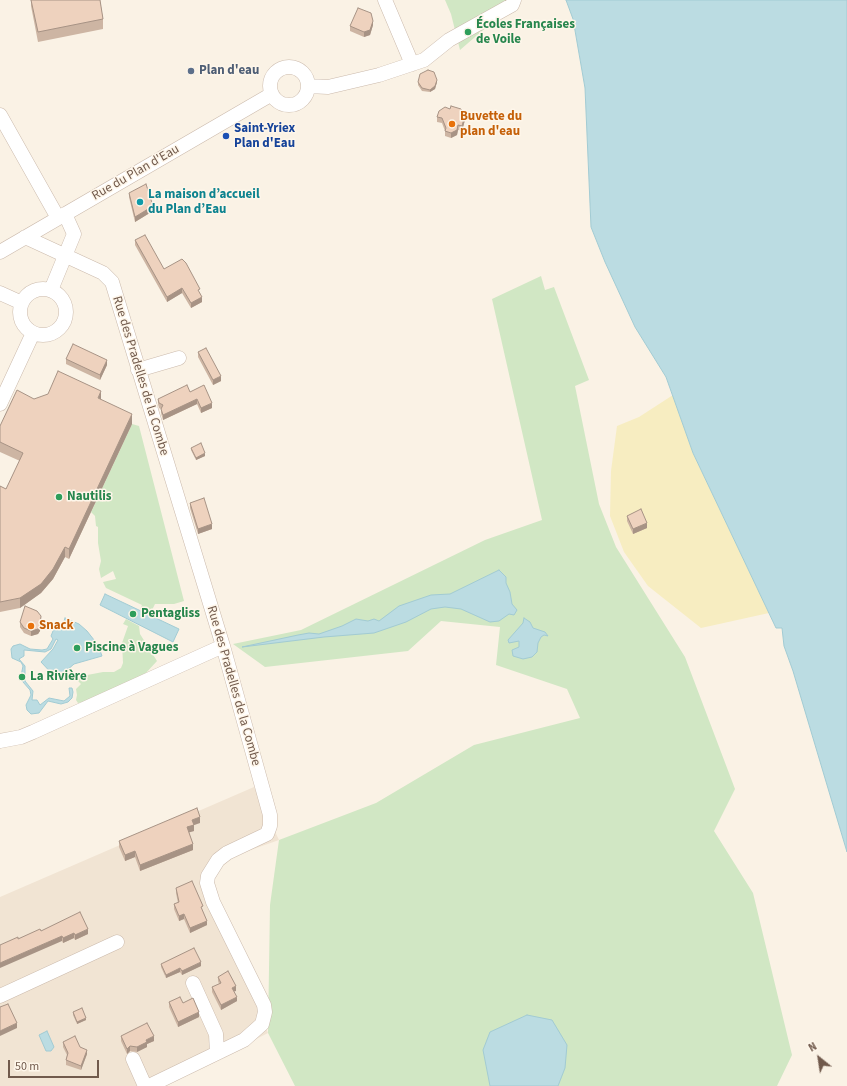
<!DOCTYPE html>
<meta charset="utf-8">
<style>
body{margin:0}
#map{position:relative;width:847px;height:1086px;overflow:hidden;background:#faf2e5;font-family:"Source Sans 3",sans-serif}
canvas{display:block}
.north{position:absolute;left:799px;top:1038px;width:40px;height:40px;-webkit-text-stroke:3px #fef6ea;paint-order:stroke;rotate:330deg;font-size:11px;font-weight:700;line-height:16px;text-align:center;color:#715a4c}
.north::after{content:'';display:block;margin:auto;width:14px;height:18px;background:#715a4c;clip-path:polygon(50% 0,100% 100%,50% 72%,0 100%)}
.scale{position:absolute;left:8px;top:1060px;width:91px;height:18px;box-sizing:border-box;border:2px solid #715a4c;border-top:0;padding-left:5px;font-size:12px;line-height:14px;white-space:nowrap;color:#715a4c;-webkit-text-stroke:3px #fef6ea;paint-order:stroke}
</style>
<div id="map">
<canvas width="847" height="1086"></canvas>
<div class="north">N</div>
<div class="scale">50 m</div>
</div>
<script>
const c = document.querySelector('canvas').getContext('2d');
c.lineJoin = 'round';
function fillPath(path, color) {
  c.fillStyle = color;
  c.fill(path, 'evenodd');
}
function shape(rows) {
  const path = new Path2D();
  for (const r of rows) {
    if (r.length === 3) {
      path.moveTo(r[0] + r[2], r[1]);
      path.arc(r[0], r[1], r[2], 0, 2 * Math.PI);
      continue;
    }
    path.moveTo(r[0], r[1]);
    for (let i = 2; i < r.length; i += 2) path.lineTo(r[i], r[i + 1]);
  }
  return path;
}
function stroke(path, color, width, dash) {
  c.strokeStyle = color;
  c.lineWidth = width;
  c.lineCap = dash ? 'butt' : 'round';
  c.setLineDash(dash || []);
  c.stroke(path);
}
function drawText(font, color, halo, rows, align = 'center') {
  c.font = font + ' "Source Sans 3",sans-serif';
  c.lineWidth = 3;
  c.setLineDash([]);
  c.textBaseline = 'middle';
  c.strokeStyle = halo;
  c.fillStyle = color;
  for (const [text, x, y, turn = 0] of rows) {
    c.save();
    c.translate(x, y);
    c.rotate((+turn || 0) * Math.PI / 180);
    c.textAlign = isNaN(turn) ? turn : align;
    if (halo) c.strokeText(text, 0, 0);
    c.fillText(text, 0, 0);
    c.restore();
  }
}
fillPath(shape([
 [254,787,279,840,225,859,214,873,216,895,268,1033,163,1086,0,1086,0,897]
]), '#f1e4d3');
fillPath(shape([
 [445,0,518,0,460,50,451,14],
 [541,276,545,290,554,287,589,380,575,386,599,504,616,547,685,657,735,789,714,831,753,893,792,1055,777,1086,295,1086,268,1033,270,905,279,840,376,803,474,745,580,718,567,689,496,665,500,627,441,621,408,651,265,667,233,644,301,630,485,540,542,520,492,299],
 [132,424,139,426,184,601,174,604,155,604,150,614,140,609,142,605,106,588,103,582,116,579,113,571,101,578,99,569,101,561,98,543,98,527,96,526,95,516,91,512],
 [126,619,139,626,140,634,157,661,145,674,85,702,78,703,76,700,77,695,76,689,81,684,73,676,75,674,82,676,103,672,114,672,121,668,123,663,122,643,128,626,123,624]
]), '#d1e7c4');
fillPath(shape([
 [673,395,693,453,769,613,701,628,648,586,624,552,610,516,611,471,617,426,639,417]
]), '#f7edc1');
const water = shape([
 [566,0,847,0,847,852,793,671,784,646,782,628,776,628,693,453,666,377,635,327,605,262,591,227,585,88,573,19,566,0],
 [499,570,506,577,506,583,510,592,512,604,517,610,514,615,509,614,499,621,490,622,461,609,445,607,431,609,406,622,374,633,324,637,242,647,298,635,309,633,319,634,342,626,356,619,368,621,374,619,379,621,399,606,431,595,450,594,499,570],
 [105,594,179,629,173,642,100,605,105,594],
 [65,618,79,624,87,631,98,645,102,656,74,664,57,679,41,662,53,649,58,640,56,639,51,649,45,652,24,650,24,656,19,659,25,666,25,681,33,691,32,700,37,700,40,705,49,698,64,701,70,696,69,688,72,688,73,692,72,698,68,702,61,704,48,701,39,713,31,714,27,710,26,705,31,695,30,690,23,682,21,676,23,666,21,662,12,658,11,649,13,646,20,644,30,649,42,650,47,649,53,639,51,636,53,631,59,624,62,624,62,628,65,618],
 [524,618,530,622,533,628,545,632,548,636,544,635,541,637,538,643,537,652,532,657,523,659,513,656,512,650,519,647,519,641,509,643,508,640,523,623,524,618],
 [527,1015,552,1020,567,1045,565,1068,558,1086,490,1086,483,1050,490,1032,527,1015],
 [47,1031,54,1047,51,1051,46,1051,39,1035,47,1031]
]);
fillPath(water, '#bbdce2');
stroke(water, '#a2cbd3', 1);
const minor = shape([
 [385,0,412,64],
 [289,86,19],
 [308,86,328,87,379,75,424,60,449,40,512,5,514,0],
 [0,115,58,218],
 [25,237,103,273,112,282,223,646,270,815,270,826,267,834,227,853,218,860,208,876,207,883,213,902,264,1005,265,1012,262,1024,244,1040,149,1086],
 [0,252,272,94],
 [43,312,23],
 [51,290,74,234,65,214],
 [0,293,22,303],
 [138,370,179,358],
 [0,404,33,333],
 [0,741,21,737,33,732,223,646],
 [193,983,216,1034,217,1053],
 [0,996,117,942],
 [133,1059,145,1086]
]);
stroke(minor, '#cbbaac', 15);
stroke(minor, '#fff', 14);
fillPath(shape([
 [31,0,100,0,103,19,103,29,38,42,31,6],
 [373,25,370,35,364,37,350,31,350,26],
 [418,82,437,82,435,89,430,92,422,91,418,85],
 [437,117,465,120,462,131,458,130,457,135,451,138,445,136,445,131,442,123,437,122],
 [129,193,153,211,135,222,129,197],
 [135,240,164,269,200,293,202,302,191,308,182,293,167,302,135,245],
 [198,352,221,381,213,385,198,357],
 [66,359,107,365,100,380,66,364],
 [190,392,212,408,201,413,197,404,163,420,161,413,161,409,159,408,158,404,158,399],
 [34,399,101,399,132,424,69,559,65,557,53,579,41,593,20,608,0,612,0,486,6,489,20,461,0,452,0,426],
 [191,448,205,456,196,460,191,450],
 [190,503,212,529,198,534,190,508],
 [627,516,647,528,633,534,627,521],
 [41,621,40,631,38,634,31,636,24,633,20,627,20,622],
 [200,823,194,825,194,831,189,832,193,850,140,871,135,857,125,861,119,847,119,841],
 [176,888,203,911,202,911,207,925,190,933,184,919,179,921,174,909,174,904,178,903,176,893],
 [41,931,88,934,75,940,74,938,63,943,62,941,18,939],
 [161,964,201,966,182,975,180,972,166,978,161,967],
 [218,977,236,991,234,991,237,1001,221,1010,212,992,212,987,219,984,218,981],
 [169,1002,183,1003,199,1017,178,1027,169,1007],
 [73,1012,86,1020,77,1024,73,1015],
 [121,1036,154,1041,147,1044,147,1047,137,1052,130,1051,127,1054,121,1041],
 [63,1042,87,1054,81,1070,66,1065,66,1060,67,1055,63,1047]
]), '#cdb5a3');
fillPath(shape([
 [373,21,373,25,370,35,364,37,364,32],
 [437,80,437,82,435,89,430,92,430,90],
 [465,115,465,120,462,131,462,126],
 [458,125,458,130,457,135,451,138,451,133],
 [153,206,153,211,135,222,135,217],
 [182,288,182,293,167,302,167,297],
 [202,297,202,302,191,308,191,303],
 [107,360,107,365,100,380,100,375],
 [221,376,221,381,213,385,213,380],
 [101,391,101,400,98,398],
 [197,399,197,404,163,420,163,415],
 [212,403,212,408,201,413,201,408],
 [132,414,132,424,69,559,69,549],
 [205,453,205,456,196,460,196,458],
 [647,523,647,528,633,534,633,529],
 [212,524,212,529,198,534,198,529],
 [65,547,65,557,53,579,41,593,20,608,20,598],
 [41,616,40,631,38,634,31,636,31,631],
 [200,817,200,823,194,825,194,831,187,833,187,827,192,820],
 [193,844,193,850,140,871,140,865],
 [135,851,135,857,125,861,125,855],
 [184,914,184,919,179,921,179,916],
 [207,921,207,925,190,933,190,928],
 [88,929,88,934,75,940,75,935],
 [74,933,74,938,63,943,63,938],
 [62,936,62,941,0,968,0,963],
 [201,962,201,966,182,975,182,971],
 [180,968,180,972,166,978,166,975],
 [236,986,236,991,232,992,232,988],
 [237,997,237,1001,221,1010,221,1005],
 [199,1012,199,1017,178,1027,178,1022],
 [86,1018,86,1020,77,1024,77,1022],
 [17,1023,17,1028,0,1036,0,1031],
 [154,1036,154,1041,147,1044,147,1047,137,1052,137,1047,146,1040],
 [130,1046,130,1051,127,1054,127,1049],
 [87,1050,87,1054,81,1070,81,1066]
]), '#a79385');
const building = shape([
 [31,0,100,0,103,19,38,32,31,0],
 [358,8,371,13,373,21,370,30,364,32,350,26,358,8],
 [428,70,434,72,437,80,435,86,430,90,422,88,418,82,420,74,428,70],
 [451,106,461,109,465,115,462,126,458,125,457,130,451,133,445,131,446,128,442,118,437,117,439,111,445,107,450,109,451,106],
 [146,184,153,206,135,217,129,193,146,184],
 [145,235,164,269,182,259,186,263,200,289,198,290,202,297,191,303,182,288,167,297,135,240,145,235],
 [73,344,107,360,100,375,66,359,73,344],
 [206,348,221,376,213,380,198,352,206,348],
 [58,371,101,391,98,398,132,414,69,549,65,547,53,569,41,584,20,598,0,602,0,486,6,489,23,453,0,442,0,426,17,390,34,399,48,394,58,371],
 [187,385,190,392,204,385,212,403,201,408,197,399,163,415,161,409,163,405,159,403,158,399,187,385],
 [201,443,205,453,196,458,191,448,201,443],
 [204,498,212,524,198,529,190,503,204,498],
 [641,509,647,523,633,529,627,516,641,509],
 [25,606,37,611,41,616,40,626,38,629,31,631,24,628,20,622,25,606],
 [197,808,200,817,192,820,194,825,187,827,193,844,140,865,135,851,125,855,119,841,197,808],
 [192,881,203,906,201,907,207,921,190,928,184,914,179,916,174,904,179,902,176,888,192,881],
 [80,912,88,929,75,935,74,933,63,938,62,936,0,963,0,945,18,937,18,939,40,929,41,931,80,912],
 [194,948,201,962,182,971,180,968,166,975,161,964,194,948],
 [228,971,236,986,232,988,237,997,221,1005,212,987,221,983,218,977,228,971],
 [180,997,183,1003,193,998,199,1012,178,1022,169,1002,180,997],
 [8,1004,17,1023,0,1031,0,1007,8,1004],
 [82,1008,86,1018,77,1022,73,1012,82,1008],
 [147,1023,154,1036,146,1040,147,1042,137,1047,130,1046,127,1049,121,1036,147,1023],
 [75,1036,80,1047,87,1050,81,1066,66,1060,68,1053,63,1042,75,1036]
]);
fillPath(building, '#eed2be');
stroke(building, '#a79385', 1);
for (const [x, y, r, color] of [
 [468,32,4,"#2e9e5b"],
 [191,71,4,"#5c6f8a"],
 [452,124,4,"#e8710a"],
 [226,136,4,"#1a4fb4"],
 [140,202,4,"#0f9aa8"],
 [59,497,4,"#2e9e5b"],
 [133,614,4,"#2e9e5b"],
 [31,626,4,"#e8710a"],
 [77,648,4,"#2e9e5b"],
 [22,677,4,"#2e9e5b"]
]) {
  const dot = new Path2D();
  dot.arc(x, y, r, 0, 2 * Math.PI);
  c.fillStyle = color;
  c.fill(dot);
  stroke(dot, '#fef6ea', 1.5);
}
drawText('bold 13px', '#27864d', '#fef6ea', [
 ["Écoles Françaises",476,25],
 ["de Voile",476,40],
 ["Nautilis",67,497],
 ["Pentagliss",141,614],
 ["Piscine à Vagues",85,648],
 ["La Rivière",30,677]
], 'left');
drawText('bold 13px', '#4e5e75', '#fef6ea', [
 ["Plan d'eau",199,71]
], 'left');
drawText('bold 13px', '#c56008', '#fef6ea', [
 ["Buvette du",460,117],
 ["plan d'eau",460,132],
 ["Snack",39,626]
], 'left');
drawText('bold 13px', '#164399', '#fef6ea', [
 ["Saint-Yriex",234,129],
 ["Plan d'Eau",234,144]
], 'left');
drawText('13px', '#715a4c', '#fef6ea', [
 ["Rue du Plan d'Eau",136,173,-30],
 ["Rue des Pradelles de la Combe",140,376,73],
 ["Rue des Pradelles de la Combe",233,686,74]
]);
drawText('bold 13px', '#0d838f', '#fef6ea', [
 ["La maison d’accueil",148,195],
 ["du Plan d’Eau",148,210]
], 'left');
</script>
